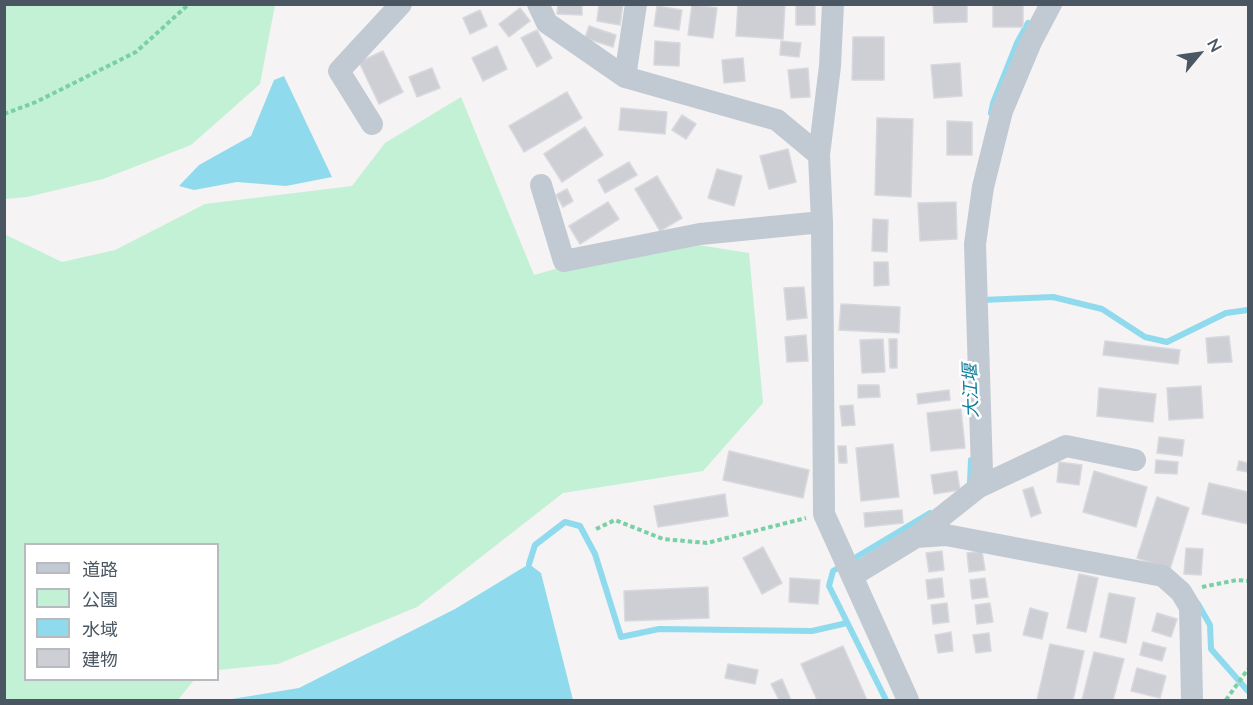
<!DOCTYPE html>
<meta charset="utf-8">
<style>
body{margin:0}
#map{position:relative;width:1253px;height:705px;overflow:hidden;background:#f5f3f3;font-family:Lato,"Noto Sans JP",sans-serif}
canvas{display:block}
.frame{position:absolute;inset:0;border:6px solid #4a5661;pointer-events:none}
.legend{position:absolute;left:24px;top:543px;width:195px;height:138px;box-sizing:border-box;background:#fff;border:2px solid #b7bbc0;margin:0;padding:8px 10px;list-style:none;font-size:18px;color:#4a5661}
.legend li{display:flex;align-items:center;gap:12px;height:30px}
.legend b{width:30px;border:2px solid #b7bbc0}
.north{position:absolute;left:1169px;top:24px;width:60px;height:60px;-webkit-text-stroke:4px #fff;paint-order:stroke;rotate:61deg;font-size:16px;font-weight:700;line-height:24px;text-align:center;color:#4a5661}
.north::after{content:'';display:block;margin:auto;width:21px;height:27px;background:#4a5661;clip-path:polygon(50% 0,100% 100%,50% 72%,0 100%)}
</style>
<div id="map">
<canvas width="1253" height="705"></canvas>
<div class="frame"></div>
<ul class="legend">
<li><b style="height:8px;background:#c1cad2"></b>道路</li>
<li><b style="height:16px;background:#c3f1d5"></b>公園</li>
<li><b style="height:16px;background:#90daee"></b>水域</li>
<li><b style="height:16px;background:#cdcfd5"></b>建物</li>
</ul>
<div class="north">N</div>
</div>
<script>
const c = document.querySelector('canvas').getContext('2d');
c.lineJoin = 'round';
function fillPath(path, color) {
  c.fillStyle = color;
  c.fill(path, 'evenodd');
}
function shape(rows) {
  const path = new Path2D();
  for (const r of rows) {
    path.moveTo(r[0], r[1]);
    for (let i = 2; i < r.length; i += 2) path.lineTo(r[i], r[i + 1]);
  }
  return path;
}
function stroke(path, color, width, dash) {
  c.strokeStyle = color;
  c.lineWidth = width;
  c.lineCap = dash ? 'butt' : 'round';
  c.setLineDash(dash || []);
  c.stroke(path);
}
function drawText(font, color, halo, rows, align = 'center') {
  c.font = font + ' Lato,"Noto Sans JP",sans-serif';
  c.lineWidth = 5;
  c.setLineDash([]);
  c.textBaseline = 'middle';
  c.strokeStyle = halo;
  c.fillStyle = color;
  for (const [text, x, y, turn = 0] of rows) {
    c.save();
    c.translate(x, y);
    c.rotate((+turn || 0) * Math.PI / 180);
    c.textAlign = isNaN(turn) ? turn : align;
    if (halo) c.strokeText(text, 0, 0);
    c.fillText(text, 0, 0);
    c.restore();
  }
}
fillPath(shape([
 [5,4,275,4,275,5,260,84,191,145,103,179,27,197,5,199],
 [461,97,534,275,660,239,749,253,763,403,703,471,563,493,417,607,278,664,218,670,218,544,26,544,26,680,194,680,178,700,5,700,4,234,62,262,115,250,205,204,352,186,385,143]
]), '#c3f1d5');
fillPath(shape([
 [284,76,332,177,286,186,237,182,194,190,179,186,199,165,251,136,274,80],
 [529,564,541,573,573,700,226,700,299,688,455,609]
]), '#90daee');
stroke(shape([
 [991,113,993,103,1017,43,1028,23],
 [982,300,1053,297,1102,309,1145,337,1167,342,1226,313,1248,310],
 [970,482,971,460],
 [529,564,535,545,565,522,580,526,595,554,621,637,659,629,812,631,847,623],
 [1198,604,1210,625,1211,649,1248,691],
 [886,700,829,586,833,571,930,513]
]), '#90daee', 6);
const building = shape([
 [558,4,582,4,582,15,557,14,558,4],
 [599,4,623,4,620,25,597,21,599,4],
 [692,4,717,8,713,38,688,35,692,4],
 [738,4,785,4,783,39,736,36,738,4],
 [796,4,815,4,815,25,796,25,796,4],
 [933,4,967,4,967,22,934,23,933,4],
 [993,4,1023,4,1023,27,993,27,993,4],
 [657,6,682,10,679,30,654,26,657,6],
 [520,8,530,21,509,37,499,24,520,8],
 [480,10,487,26,470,34,463,18,480,10],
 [589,26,616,35,613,47,585,38,589,26],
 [537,30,552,58,537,67,521,38,537,30],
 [853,37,884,37,884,80,852,80,853,37],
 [655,41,680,43,679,66,654,65,655,41],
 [781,41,801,43,799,57,780,55,781,41],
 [497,46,507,69,483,81,472,58,497,46],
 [383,51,403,92,379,104,359,62,383,51],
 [743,58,745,81,724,83,722,60,743,58],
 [960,63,962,96,934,98,931,65,960,63],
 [432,68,440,88,417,97,409,77,432,68],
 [808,68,810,97,791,98,788,70,808,68],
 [567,92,582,118,524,152,509,126,567,92],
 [621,108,667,112,665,134,619,130,621,108],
 [682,115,696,124,686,139,672,130,682,115],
 [877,118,913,119,911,197,875,195,877,118],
 [947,121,972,122,972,155,947,155,947,121],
 [585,127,603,155,562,182,544,154,585,127],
 [788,149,796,182,769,189,760,156,788,149],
 [629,162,637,175,605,193,598,180,629,162],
 [717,169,742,176,734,206,708,198,717,169],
 [657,176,682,218,660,231,635,189,657,176],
 [567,189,573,201,563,207,556,195,567,189],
 [608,202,619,219,580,244,569,226,608,202],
 [956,202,957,239,920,241,918,203,956,202],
 [873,219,888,220,887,252,872,251,873,219],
 [874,262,888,262,889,285,874,286,874,262],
 [804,287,807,318,787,320,784,288,804,287],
 [841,304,900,307,899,333,839,330,841,304],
 [806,335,808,361,787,362,785,337,806,335],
 [1229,336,1232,362,1208,363,1206,338,1229,336],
 [883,339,885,372,862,373,860,340,883,339],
 [889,339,897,339,897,368,890,368,889,339],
 [1105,341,1180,350,1178,364,1103,355,1105,341],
 [858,385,879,385,880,397,858,398,858,385],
 [1201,386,1203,418,1169,420,1167,388,1201,386],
 [1099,388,1156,394,1153,422,1097,416,1099,388],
 [949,390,950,400,918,404,917,394,949,390],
 [853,405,855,425,842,426,840,406,853,405],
 [961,409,965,448,931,451,927,413,961,409],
 [1159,437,1184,440,1182,456,1157,453,1159,437],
 [893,444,899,497,861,501,856,448,893,444],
 [838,446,846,446,847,463,839,463,838,446],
 [729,451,809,470,803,498,723,480,729,451],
 [1156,460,1178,462,1177,474,1155,473,1156,460],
 [1239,461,1248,463,1248,472,1237,470,1239,461],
 [1059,462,1082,465,1079,485,1057,482,1059,462],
 [957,471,960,490,934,494,931,475,957,471],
 [1094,471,1147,487,1136,527,1083,512,1094,471],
 [1209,483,1248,492,1248,524,1202,514,1209,483],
 [1033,487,1041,513,1031,517,1023,490,1033,487],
 [725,494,728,516,658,527,654,506,725,494],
 [1157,497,1189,508,1170,569,1137,558,1157,497],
 [902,510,903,523,865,527,864,513,902,510],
 [763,547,782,583,762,594,743,558,763,547],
 [1186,548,1203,549,1201,575,1184,574,1186,548],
 [942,551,944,570,929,572,926,553,942,551],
 [982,551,985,570,969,572,967,553,982,551],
 [1079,574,1098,578,1086,632,1067,628,1079,574],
 [790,578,820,580,818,604,789,602,790,578],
 [942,578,944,597,928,599,926,580,942,578],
 [985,578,988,597,972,599,970,580,985,578],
 [708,587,709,618,625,621,624,591,708,587],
 [1109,593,1135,598,1126,643,1100,637,1109,593],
 [947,603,949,622,933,624,931,605,947,603],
 [990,603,993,622,977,624,975,605,990,603],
 [1030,608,1048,613,1042,639,1023,635,1030,608],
 [1157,613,1177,619,1171,637,1152,631,1157,613],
 [951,632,953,651,938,653,935,635,951,632],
 [989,633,991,651,976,653,973,635,989,633],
 [1143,642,1166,648,1162,661,1140,655,1143,642],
 [1050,644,1084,651,1073,700,1037,700,1050,644],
 [843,646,867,700,817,700,801,664,843,646],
 [1094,652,1124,659,1113,700,1082,700,1094,652],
 [728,664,758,670,755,684,725,678,728,664],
 [1137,668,1166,676,1160,698,1131,691,1137,668],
 [782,679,791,700,779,700,771,684,782,679]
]);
fillPath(building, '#cdcfd5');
stroke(building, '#d7d9de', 1.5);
stroke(shape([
 [4,114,36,102,136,52,189,4],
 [596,529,615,520,663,539,707,543,806,518],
 [1202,587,1237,580,1248,581],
 [1226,700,1248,669]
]), '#7ad0a6', 4, [4.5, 3]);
stroke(shape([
 [538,4,547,23,625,77,777,120,819,155],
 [833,4,830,66,819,155,822,222,824,514,908,700],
 [625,77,636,4],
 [372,124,339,71,401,4],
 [541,185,564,261,700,234,822,222],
 [979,487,1066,446,1135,460],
 [916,537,979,487,982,472,975,244,983,187,1002,111,1031,42,1051,4],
 [852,576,916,537,946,535,1163,576,1181,592,1190,607,1192,700]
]), '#c1cad2', 22);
drawText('italic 18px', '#0c7c9b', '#fff', [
 ["大江堰",971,391,-92]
]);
</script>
